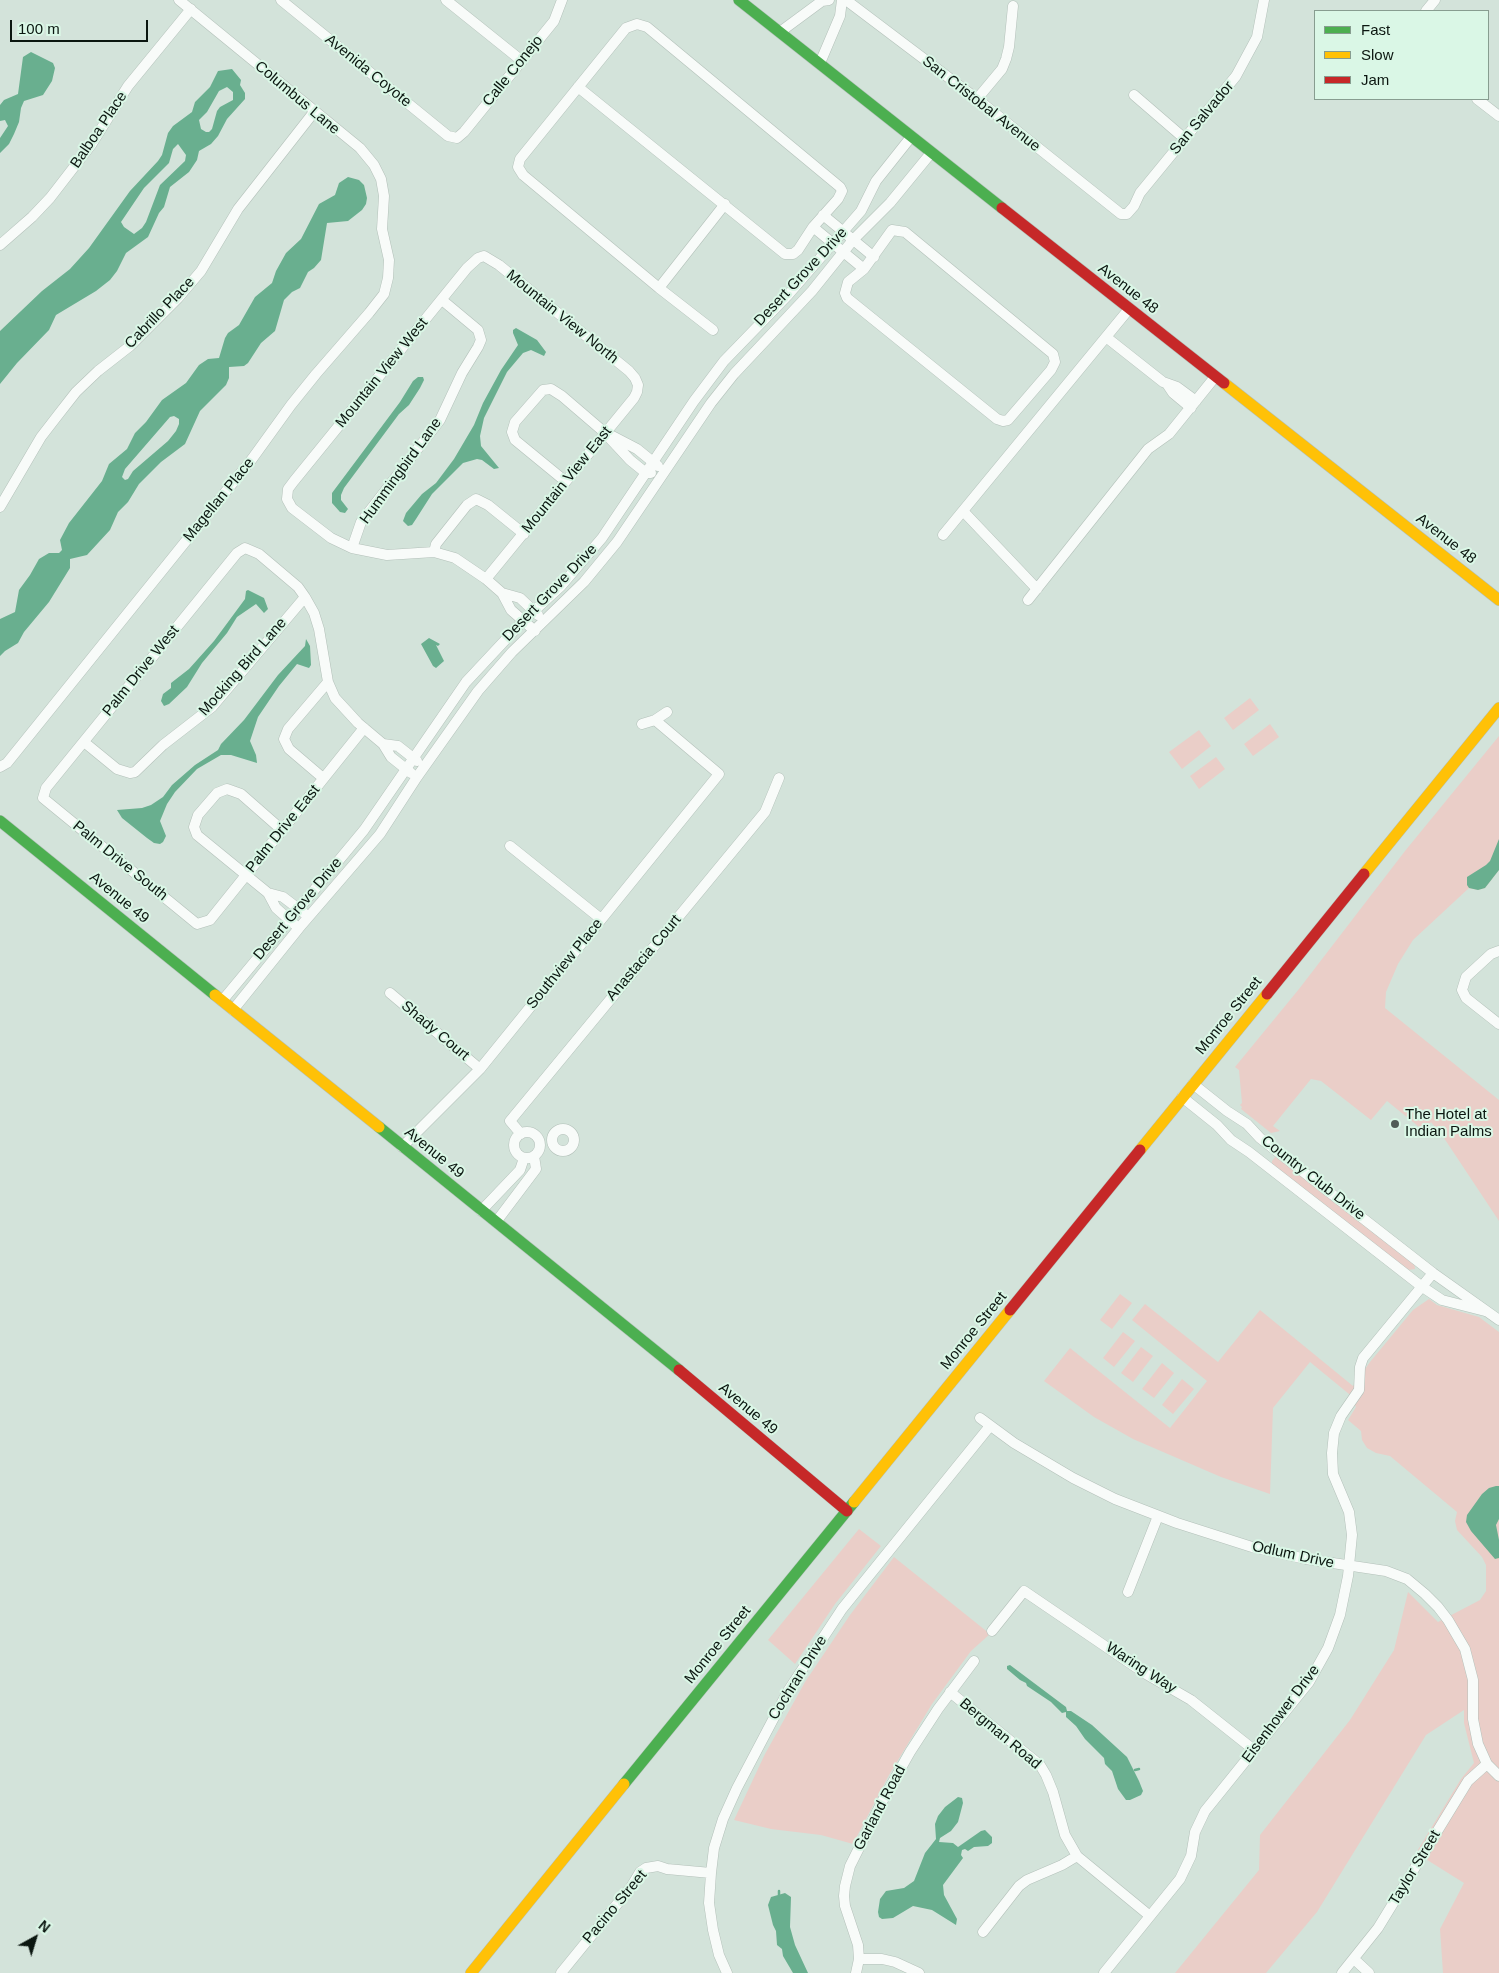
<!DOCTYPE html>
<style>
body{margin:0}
#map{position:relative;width:1499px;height:1973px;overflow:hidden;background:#d3e3da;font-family:Helvetica,sans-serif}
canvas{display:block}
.legend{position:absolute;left:1314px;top:10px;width:175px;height:90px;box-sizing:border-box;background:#daf7e6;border:1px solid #879d90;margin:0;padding:6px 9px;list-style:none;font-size:15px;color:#0b1610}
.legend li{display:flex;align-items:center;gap:10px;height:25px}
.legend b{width:25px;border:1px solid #879d90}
.north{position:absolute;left:10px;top:1913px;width:50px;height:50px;-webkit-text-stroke:4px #daf7e6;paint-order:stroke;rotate:39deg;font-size:14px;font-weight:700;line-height:20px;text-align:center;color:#0b1610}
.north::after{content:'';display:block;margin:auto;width:18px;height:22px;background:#0b1610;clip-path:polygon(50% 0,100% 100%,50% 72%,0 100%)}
.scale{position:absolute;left:10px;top:20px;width:138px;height:22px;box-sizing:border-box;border:2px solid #0b1610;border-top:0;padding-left:6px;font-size:15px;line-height:18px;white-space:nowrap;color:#0b1610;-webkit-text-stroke:4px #daf7e6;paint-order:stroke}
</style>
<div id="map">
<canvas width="1499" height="1973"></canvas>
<ul class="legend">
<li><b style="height:6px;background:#4caf50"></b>Fast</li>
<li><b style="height:6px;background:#ffc107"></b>Slow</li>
<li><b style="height:6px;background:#c62828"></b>Jam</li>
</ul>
<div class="north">N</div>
<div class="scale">100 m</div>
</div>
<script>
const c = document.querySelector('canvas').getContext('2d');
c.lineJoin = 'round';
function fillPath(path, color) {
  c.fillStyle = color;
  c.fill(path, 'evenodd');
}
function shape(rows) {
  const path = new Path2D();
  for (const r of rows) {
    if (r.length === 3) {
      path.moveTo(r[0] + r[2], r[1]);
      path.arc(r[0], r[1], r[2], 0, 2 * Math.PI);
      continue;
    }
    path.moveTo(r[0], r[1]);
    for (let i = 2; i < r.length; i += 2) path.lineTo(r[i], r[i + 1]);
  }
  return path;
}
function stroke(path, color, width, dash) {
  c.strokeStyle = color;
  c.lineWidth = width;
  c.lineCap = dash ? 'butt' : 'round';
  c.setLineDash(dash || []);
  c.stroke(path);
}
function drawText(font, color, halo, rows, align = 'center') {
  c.font = font + ' Helvetica,sans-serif';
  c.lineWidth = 4;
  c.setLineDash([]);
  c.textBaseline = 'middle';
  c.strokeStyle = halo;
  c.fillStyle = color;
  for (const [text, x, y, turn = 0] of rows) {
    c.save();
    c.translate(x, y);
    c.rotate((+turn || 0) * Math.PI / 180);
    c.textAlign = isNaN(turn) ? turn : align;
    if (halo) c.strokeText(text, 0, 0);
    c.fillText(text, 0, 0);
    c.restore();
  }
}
fillPath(shape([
 [1250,698,1259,710,1233,730,1224,718],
 [1270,724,1279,737,1253,756,1244,744],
 [1199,730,1211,746,1182,769,1169,752],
 [1499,736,1499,870,1485,888,1478,890,1469,888,1413,940,1398,964,1386,992,1385,1008,1499,1100,1499,1221,1444,1138,1431,1122,1424,1131,1387,1101,1371,1120,1321,1081,1311,1079,1273,1126,1280,1131,1271,1133,1241,1109,1242,1107,1240,1105,1242,1103,1239,1070,1235,1067,1299,989,1405,851],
 [1216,757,1225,769,1199,789,1190,776],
 [1276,1156,1278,1156,1414,1262,1415,1269,1408,1270,1272,1164,1272,1161],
 [1120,1294,1132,1303,1112,1329,1100,1320],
 [1429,1299,1437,1305,1479,1317,1499,1332,1499,1973,1443,1973,1440,1929,1464,1883,1416,1853,1461,1779,1474,1763,1464,1723,1464,1710,1426,1735,1317,1912,1266,1973,1175,1973,1259,1870,1260,1835,1350,1720,1394,1650,1408,1592,1438,1622,1480,1600,1486,1591,1486,1565,1482,1557,1457,1530,1455,1521,1457,1512,1390,1456,1376,1453,1367,1448,1362,1440,1361,1431,1348,1420,1356,1407,1349,1394,1310,1362,1273,1408,1270,1494,1221,1477,1133,1439,1094,1417,1044,1381,1070,1348,1170,1428,1207,1381,1132,1320,1145,1304,1218,1362,1260,1310,1353,1386,1370,1362,1413,1310],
 [1123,1332,1135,1341,1114,1367,1103,1358],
 [1141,1347,1153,1356,1133,1382,1121,1373],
 [1162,1363,1174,1373,1154,1398,1142,1389],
 [1182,1379,1194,1389,1173,1414,1162,1405],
 [859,1529,881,1546,835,1604,795,1664,768,1640],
 [894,1557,990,1634,971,1651,932,1704,889,1775,853,1844,821,1835,771,1829,734,1820,765,1754,805,1682,850,1615]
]), '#eacec8');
fillPath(shape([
 [31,52,53,63,55,68,52,81,43,95,24,101,21,108,19,122,14,134,9,144,0,153,0,138,8,126,5,120,0,121,0,105,4,100,18,94,23,57],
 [232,69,241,80,240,85,245,93,245,99,227,119,218,136,211,144,199,151,197,160,189,172,170,187,164,207,159,213,148,237,126,253,117,271,110,280,96,291,56,315,49,330,17,363,0,384,0,331,42,291,70,269,89,248,130,191,158,161,162,155,168,133,173,126,192,112,195,102,210,87,218,71],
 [227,87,233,92,233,100,220,107,217,111,212,129,209,132,206,132,201,129,199,120,207,112,219,91],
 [178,144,186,155,185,161,160,185,146,222,142,228,134,234,124,227,121,222,144,188,169,163,173,149],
 [348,177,359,180,364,185,367,198,366,204,362,210,348,221,327,223,321,260,314,268,308,272,300,288,292,292,284,300,275,331,261,343,248,363,244,366,229,367,229,378,226,385,200,411,185,444,161,462,139,484,128,502,118,512,110,530,87,555,70,559,70,568,49,602,24,632,18,643,5,651,0,656,0,619,15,612,19,590,30,575,39,559,49,553,59,553,62,550,60,540,69,523,102,481,109,464,127,449,135,433,146,422,162,400,186,383,199,365,208,359,219,358,225,338,228,333,239,325,255,297,272,283,276,271,286,253,301,239,319,204,335,195,339,183],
 [174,416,179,419,179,424,176,431,168,441,133,471,128,479,125,480,122,477,125,469,170,417],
 [516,328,537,340,546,352,544,356,531,350,523,353,507,372,484,418,480,436,481,446,499,468,494,469,482,460,477,459,463,463,432,494,416,519,412,525,408,526,403,521,406,513,422,494,436,483,454,459,474,425,483,403,501,370,518,345,513,333,513,330],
 [418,377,423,377,424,380,420,388,409,405,399,414,344,488,341,495,341,500,348,509,345,513,340,512,332,503,332,493,400,402,413,381],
 [248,590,264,598,268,609,264,613,256,604,237,617,227,633,202,663,187,687,169,704,164,706,161,701,163,694,171,688,171,683,189,669,214,641,245,599,246,591],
 [429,638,440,644,438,646,436,645,444,661,436,668,433,666,421,644],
 [306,639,310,646,311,665,309,668,297,664,279,686,258,717,250,741,256,755,257,763,231,755,221,755,197,769,175,792,167,804,160,821,166,836,163,842,160,844,154,843,147,838,122,818,117,810,142,808,151,805,163,797,172,785,195,765,218,750,221,744,244,720,278,675,305,646],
 [1499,839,1499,870,1485,888,1478,890,1469,888,1467,885,1467,877,1486,865,1490,861],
 [1496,1486,1499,1486,1499,1519,1496,1525,1499,1540,1499,1558,1495,1559,1471,1531,1466,1522,1467,1515,1482,1494,1489,1488],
 [1010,1665,1066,1707,1067,1711,1071,1711,1092,1725,1127,1757,1139,1781,1143,1791,1141,1795,1130,1800,1126,1800,1118,1789,1112,1771,1105,1764,1104,1758,1085,1739,1076,1726,1066,1717,1066,1712,1062,1713,1051,1702,1027,1686,1026,1683,1020,1680,1007,1669,1007,1666],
 [958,1797,962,1798,963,1803,958,1822,951,1831,940,1838,939,1842,953,1843,958,1847,981,1831,985,1830,992,1837,992,1843,988,1846,974,1847,968,1851,965,1849,962,1850,961,1855,963,1858,943,1885,944,1895,957,1919,956,1925,932,1910,913,1906,893,1918,882,1919,879,1917,878,1912,880,1899,886,1891,904,1888,914,1881,925,1853,936,1839,935,1824,938,1816,945,1807],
 [785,1893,791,1897,790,1927,795,1945,808,1973,793,1973,783,1956,782,1949,777,1945,776,1931,773,1925,768,1905,771,1897]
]), '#69af8f');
stroke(shape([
 [1135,1770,1139,1769],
 [779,1895,779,1891]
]), '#69af8f', 2.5);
const street = shape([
 [281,0,448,136,457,138,464,132,554,21,562,0],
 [446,0,522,61],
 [846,0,977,99,1121,214,1127,214,1134,206,1140,193,1236,76,1257,37,1264,0],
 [1426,11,1435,0],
 [780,32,822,1,829,0],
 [820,63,840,16,842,0],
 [578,87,785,254,793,254,798,250,813,227,838,199,842,191,840,187,647,27,637,24,626,28,520,159,518,167,523,175,659,288,713,330],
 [1134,95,1185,139],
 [977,99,1002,69,1006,59,1009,47,1013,6],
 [1477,99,1499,116],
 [823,215,874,257],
 [813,227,864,269],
 [892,230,905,232,1053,354,1055,362,1051,370,1008,420,1003,421,997,419,847,298,845,293,848,282,864,269,892,230],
 [0,245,32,217,50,198,91,145,128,86,191,9],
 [659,288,725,204],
 [1106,337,1163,382,1177,387,1196,401],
 [1167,384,1173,393,1191,408],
 [612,436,637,449,658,466],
 [565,481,515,440,512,432,515,422,543,390,551,389,562,396,604,432,630,460,646,473,651,473],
 [0,507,41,437,58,415,76,392,98,371,130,346,178,298,201,271,238,209,314,112],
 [963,511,1037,589],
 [943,535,1129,309],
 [352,548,361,522,440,420,462,373,478,347,481,340,478,330,442,300],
 [434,552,436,544,467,505,476,499,488,505,524,534],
 [486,579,634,398,637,392,638,385,635,378,629,371,499,265,484,256,478,258,467,268,294,481,288,489,287,499,292,508,331,538,352,548,387,555,434,552,455,558,486,579,502,593,511,610,535,631],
 [502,593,520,598,538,615],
 [1028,600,1148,449,1169,434,1215,377],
 [642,724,655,720,667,712],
 [364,728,210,920,197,924,43,798,46,788,237,553,245,548,259,554,298,587,305,597,314,613,319,629,328,682,335,698,358,723,383,744,391,757,411,773],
 [84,742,117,769,130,773,135,772,163,745,212,707,305,597],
 [383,744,398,746,417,761],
 [0,767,7,763,252,459,291,405,316,374,369,313,384,294,388,278,389,260,382,229,384,196,381,179,374,165,360,148,179,0],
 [323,778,289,749,284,739,288,729,328,682],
 [282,830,241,794,227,789,217,793,198,815,194,827,197,835,268,893,276,908,294,924],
 [510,846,601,919],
 [268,893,283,897,304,913],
 [1499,951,1491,954,1466,977,1462,990,1466,998,1499,1024],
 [390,993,480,1069],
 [222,1001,364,830,466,682,523,621,561,586,602,538,694,401,724,361,788,295,861,211,876,181,911,137],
 [233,1010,299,928,380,834,417,777,478,691,512,652,584,582,617,542,711,403,734,374,812,291,853,240,890,203,931,153],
 [1193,1084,1227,1111,1247,1124,1260,1138,1433,1273,1499,1320],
 [1182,1097,1217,1125,1231,1140,1249,1152,1421,1286,1442,1300,1485,1311],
 [563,1140,11],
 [527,1145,13],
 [521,1134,510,1121,765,812,779,778],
 [402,1147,480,1069,719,774,655,720],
 [481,1211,520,1170,524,1158],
 [496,1222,536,1169,534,1156],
 [980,1418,1014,1443,1073,1478,1115,1499,1177,1523,1252,1547,1306,1559,1386,1571,1407,1579,1425,1594,1438,1607,1448,1620,1465,1649,1473,1680,1473,1719,1478,1744,1487,1764,1499,1776],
 [1128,1592,1158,1516],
 [992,1631,1024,1591,1146,1674,1191,1700,1254,1750],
 [950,1692,1040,1765,1046,1775,1053,1792,1065,1835,1077,1856,1150,1916],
 [983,1932,1019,1886,1027,1880,1062,1865,1077,1856],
 [859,1959,882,1959,895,1962,919,1973],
 [1354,1959,1369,1973],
 [561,1973,631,1887,640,1872,646,1868,658,1866,667,1869,711,1873],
 [727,1973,719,1955,713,1930,709,1903,711,1873,714,1848,723,1819,737,1788,788,1691,842,1609,990,1426],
 [856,1973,859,1959,858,1945,845,1906,844,1896,845,1886,850,1866,884,1798,910,1752,938,1709,974,1661],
 [1104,1973,1180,1879,1191,1856,1195,1832,1205,1811,1309,1682,1328,1648,1340,1615,1348,1576,1352,1535,1349,1512,1333,1474,1332,1453,1334,1433,1341,1416,1359,1390,1360,1367,1363,1358,1433,1273],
 [1342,1973,1378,1928,1468,1781,1487,1764]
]);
const fast = shape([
 [739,0,1002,208],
 [0,821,215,995],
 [379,1127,679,1370],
 [624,1784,854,1502]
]);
const slow = shape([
 [1224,383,1499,600],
 [1364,874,1499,708],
 [215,995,379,1127],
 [1140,1150,1267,994],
 [854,1502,1010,1310],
 [471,1973,624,1784]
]);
const jam = shape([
 [1002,208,1224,383],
 [1267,994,1364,874],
 [1010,1310,1140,1150],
 [679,1370,847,1511]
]);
stroke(street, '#b3c0b9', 11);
stroke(fast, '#b3c0b9', 12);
stroke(slow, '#b3c0b9', 12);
stroke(jam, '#b3c0b9', 12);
stroke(street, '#f8fbf9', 10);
stroke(fast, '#4caf50', 11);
stroke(slow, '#ffc107', 11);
stroke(jam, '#c62828', 11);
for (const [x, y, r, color] of [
 [1395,1124,5,"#515e57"]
]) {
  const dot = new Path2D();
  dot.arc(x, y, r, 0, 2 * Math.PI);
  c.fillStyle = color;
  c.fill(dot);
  stroke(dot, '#daf7e6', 2);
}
drawText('15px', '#0b1610', '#daf7e6', [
 ["Avenida Coyote",368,71,39],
 ["Calle Conejo",513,71,-51],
 ["Columbus Lane",297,98,40],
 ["San Cristobal Avenue",981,104,38],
 ["San Salvador",1202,118,-50],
 ["Balboa Place",99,130,-56],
 ["Desert Grove Drive",801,277,-47],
 ["Avenue 48",1128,289,38],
 ["Cabrillo Place",160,313,-46],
 ["Mountain View North",562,317,39],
 ["Mountain View West",382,373,-51],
 ["Hummingbird Lane",401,471,-54],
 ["Mountain View East",567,480,-51],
 ["Magellan Place",219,500,-51],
 ["Avenue 48",1446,539,38],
 ["Desert Grove Drive",550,593,-46],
 ["Mocking Bird Lane",243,667,-49],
 ["Palm Drive West",141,671,-51],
 ["Palm Drive East",283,829,-51],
 ["Palm Drive South",120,861,39],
 ["Avenue 49",119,898,39],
 ["Desert Grove Drive",298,909,-50],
 ["Anastacia Court",644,958,-50],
 ["Southview Place",565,964,-51],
 ["Monroe Street",1229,1016,-51],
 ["Shady Court",435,1031,40],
 ["Avenue 49",434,1153,39],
 ["Country Club Drive",1313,1178,38],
 ["Monroe Street",974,1331,-51],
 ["Avenue 49",748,1409,40],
 ["Odlum Drive",1293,1555,12],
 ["Monroe Street",718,1645,-51],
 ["Waring Way",1141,1668,33],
 ["Cochran Drive",798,1678,-58],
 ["Eisenhower Drive",1281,1714,-53],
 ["Bergman Road",1000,1734,40],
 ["Garland Road",880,1808,-62],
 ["Taylor Street",1415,1868,-59],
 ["Pacino Street",615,1907,-50]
]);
drawText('15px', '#0b1610', '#daf7e6', [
 ["The Hotel at",1405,1115],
 ["Indian Palms",1405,1132]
], 'left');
</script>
